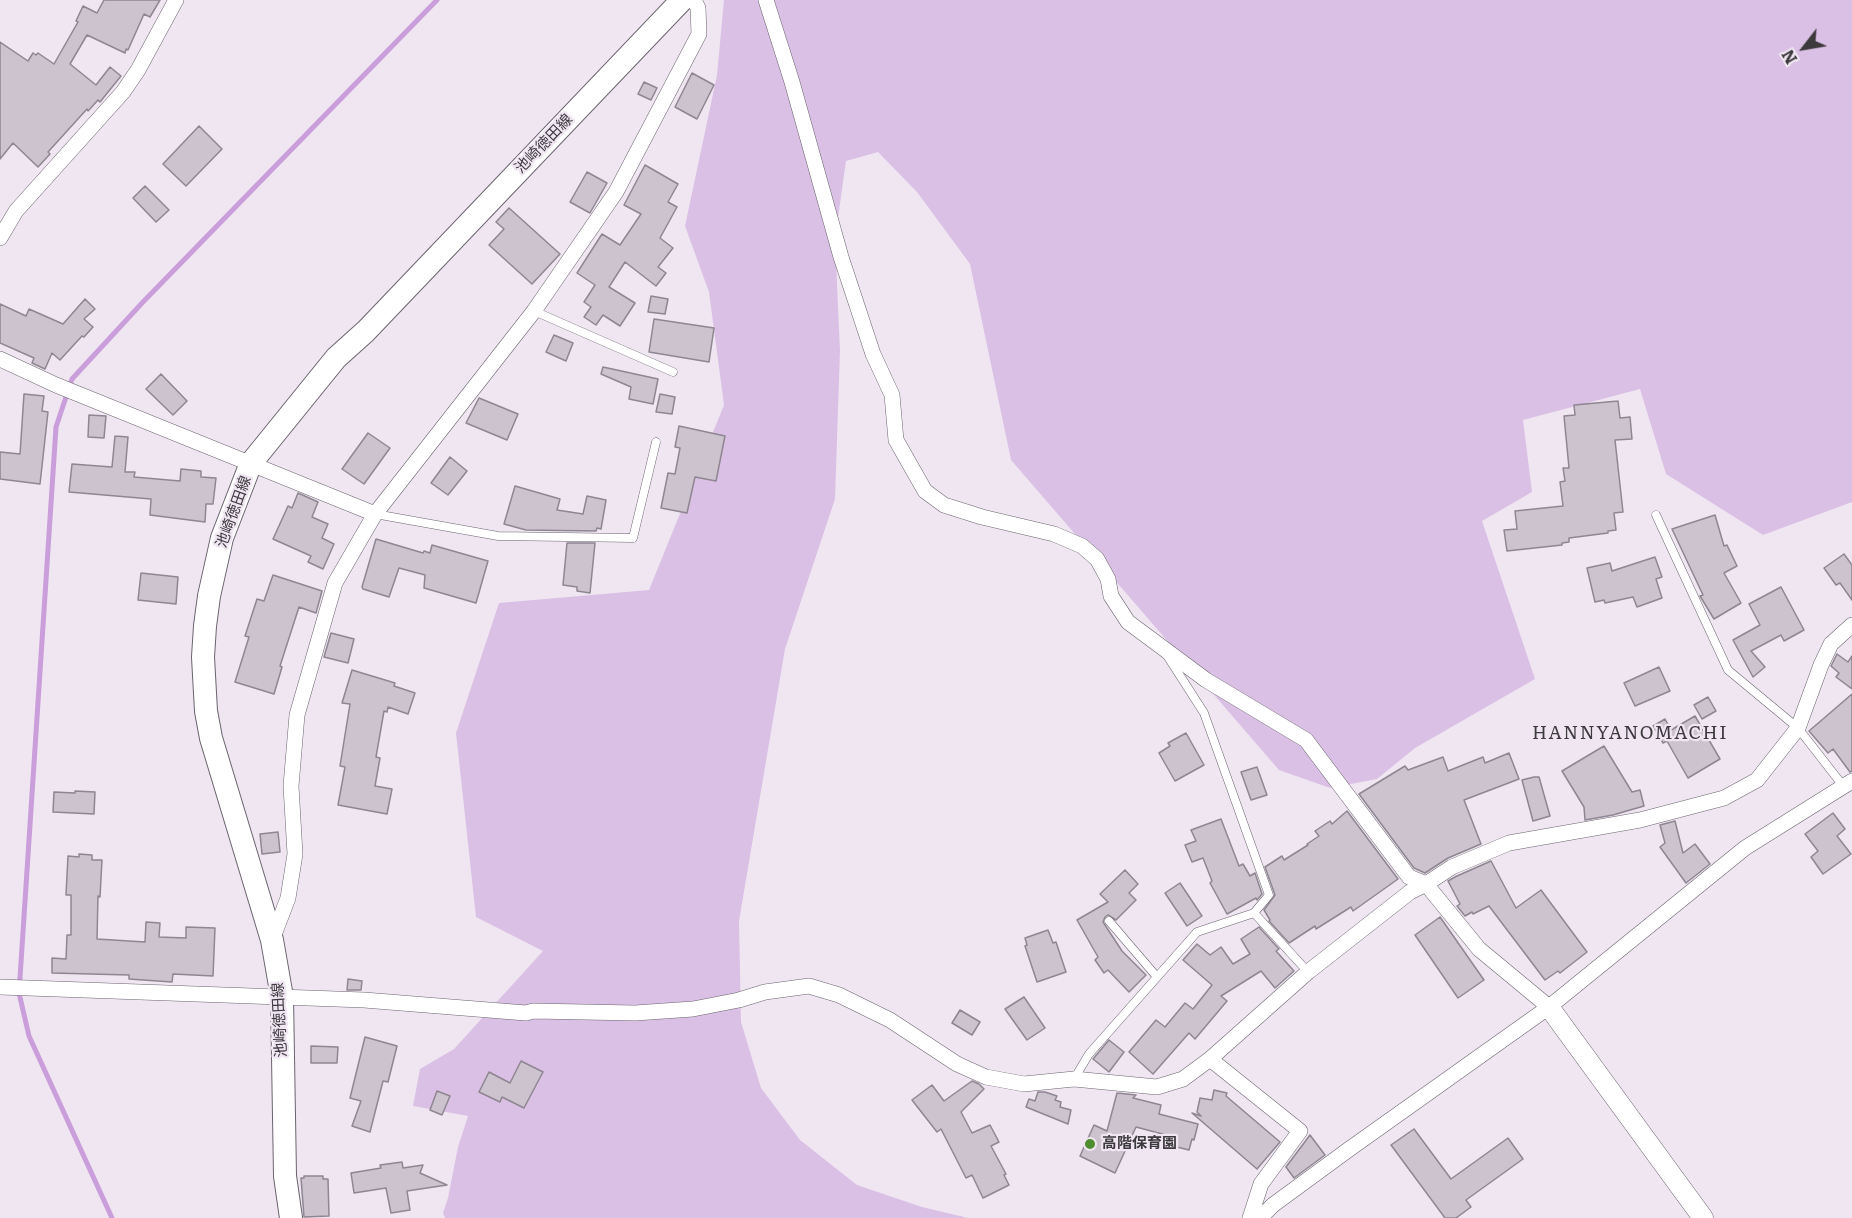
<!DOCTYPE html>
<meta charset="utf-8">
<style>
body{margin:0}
#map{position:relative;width:1852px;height:1218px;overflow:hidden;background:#efe6f2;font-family:Literata,serif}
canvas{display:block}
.north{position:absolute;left:1774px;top:18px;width:60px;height:60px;-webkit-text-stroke:4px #efe6f2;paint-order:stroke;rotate:239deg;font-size:16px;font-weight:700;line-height:24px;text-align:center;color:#3d3a3e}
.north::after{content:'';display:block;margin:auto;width:21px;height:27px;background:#3d3a3e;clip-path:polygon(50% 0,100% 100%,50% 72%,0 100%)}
</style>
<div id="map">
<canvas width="1852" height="1218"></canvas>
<div class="north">N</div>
</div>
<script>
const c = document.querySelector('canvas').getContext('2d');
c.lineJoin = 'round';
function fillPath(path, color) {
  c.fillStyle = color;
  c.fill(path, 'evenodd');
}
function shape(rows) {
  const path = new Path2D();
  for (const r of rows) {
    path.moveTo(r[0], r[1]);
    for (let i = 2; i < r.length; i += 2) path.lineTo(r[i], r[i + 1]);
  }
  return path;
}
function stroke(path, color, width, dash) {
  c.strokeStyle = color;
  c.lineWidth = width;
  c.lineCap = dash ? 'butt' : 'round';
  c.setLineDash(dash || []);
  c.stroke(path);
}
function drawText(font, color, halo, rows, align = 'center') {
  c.font = font + ' Literata,"Noto Sans JP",serif';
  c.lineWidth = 4.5;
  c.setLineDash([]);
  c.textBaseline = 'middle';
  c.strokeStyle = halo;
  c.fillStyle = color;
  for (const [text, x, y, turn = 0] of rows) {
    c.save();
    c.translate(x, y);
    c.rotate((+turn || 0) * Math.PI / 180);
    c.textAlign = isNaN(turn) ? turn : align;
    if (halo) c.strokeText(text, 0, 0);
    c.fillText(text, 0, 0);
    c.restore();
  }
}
fillPath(shape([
 [724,0,1852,0,1852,502,1763,535,1666,474,1640,389,1523,420,1532,492,1482,521,1535,679,1415,748,1377,779,1330,788,1279,770,1011,460,970,264,917,192,878,152,846,161,835,239,840,351,835,499,785,649,739,921,741,1022,761,1088,800,1140,857,1185,922,1207,968,1218,445,1218,443,1213,448,1198,458,1147,468,1116,413,1106,420,1069,454,1049,543,951,476,917,456,733,499,603,649,590,724,405,709,292,685,226,717,75]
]), '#dbc0e5');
stroke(shape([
 [112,1218,29,1036,19,993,56,427,72,379,143,302,437,0]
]), '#ca9eda', 5);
const building = shape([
 [104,0,160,0,150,17,144,14,128,50,126,49,125,53,87,35,70,64,96,85,110,67,121,76,100,102,98,100,88,111,87,109,48,152,50,154,38,167,13,143,0,159,0,42,28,61,33,53,36,55,38,53,54,64,78,22,76,21,83,6,97,13,104,0],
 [692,73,714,85,697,119,675,107,692,73],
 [644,82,657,88,651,100,638,94,644,82],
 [199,126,222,149,186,186,163,164,199,126],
 [645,165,678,184,668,202,677,207,660,238,673,248,658,267,666,273,656,286,625,262,609,287,635,303,620,326,603,315,596,325,584,317,591,307,584,302,595,285,577,273,602,234,620,245,641,214,624,205,645,165],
 [587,172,607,183,590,213,570,202,587,172],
 [145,186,169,210,156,222,133,198,145,186],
 [509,208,560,254,532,284,489,245,504,229,496,222,509,208],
 [651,296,668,299,665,314,648,312,651,296],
 [85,299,95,309,84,319,93,327,84,337,82,336,60,360,52,353,45,369,32,363,34,358,0,343,0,304,26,316,29,309,63,324,85,299],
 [654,319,714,328,709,362,649,352,654,319],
 [554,335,573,343,566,361,546,352,554,335],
 [603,367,658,379,653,404,629,399,631,387,601,374,603,367],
 [161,374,187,401,173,415,146,389,161,374],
 [24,394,44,396,42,411,48,412,40,484,0,479,0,452,20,454,24,394],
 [660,394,675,397,672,414,656,412,660,394],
 [479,398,518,414,507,440,466,423,479,398],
 [1618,401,1620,418,1630,417,1632,439,1615,440,1623,512,1614,513,1616,530,1608,531,1608,533,1569,538,1569,542,1562,543,1562,545,1507,551,1504,530,1517,529,1515,511,1563,506,1560,482,1565,481,1563,468,1569,468,1564,416,1575,415,1574,405,1618,401],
 [89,415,106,416,104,438,88,437,89,415],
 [679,426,725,436,716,481,695,477,687,513,661,508,668,473,675,474,680,448,675,447,679,426],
 [368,433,390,448,364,484,342,469,368,433],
 [115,436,128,437,125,472,135,472,134,477,180,481,181,469,201,471,201,477,216,478,213,504,206,504,205,522,150,515,151,499,69,492,72,464,112,467,115,436],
 [450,457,467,471,448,495,431,483,450,457],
 [515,486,560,499,557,510,583,514,587,496,606,500,601,529,597,528,596,531,526,530,504,524,515,486],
 [298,493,318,502,312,517,328,524,322,538,334,544,323,569,308,562,311,556,273,539,288,506,292,508,298,493],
 [1715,515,1724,546,1727,545,1737,566,1724,573,1741,603,1714,619,1700,596,1703,595,1672,529,1715,515],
 [376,539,423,553,424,551,430,553,432,545,488,561,476,603,424,588,425,575,399,568,389,597,363,589,362,587,376,539],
 [567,543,595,543,590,593,577,591,577,587,563,585,567,543],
 [1844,554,1852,565,1852,600,1840,583,1836,585,1824,568,1844,554],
 [1655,557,1662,577,1656,579,1662,598,1637,607,1633,597,1605,603,1604,600,1595,602,1587,568,1610,563,1612,571,1655,557],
 [141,573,178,577,176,604,138,600,141,573],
 [273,575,322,591,316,613,299,607,280,666,282,667,274,694,235,682,249,637,245,636,257,599,264,601,273,575],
 [1781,587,1804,630,1784,641,1781,635,1751,651,1765,667,1753,677,1733,640,1760,625,1749,604,1781,587],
 [331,633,354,639,348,663,324,657,331,633],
 [1837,654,1848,662,1852,656,1852,689,1836,677,1839,673,1831,666,1837,654],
 [1659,667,1670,691,1635,706,1624,683,1659,667],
 [352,670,395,683,394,686,415,693,408,714,388,707,387,712,384,711,376,757,380,758,375,786,392,789,387,814,338,805,345,767,340,766,350,704,342,703,352,670],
 [1852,694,1852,771,1850,772,1833,749,1828,753,1809,731,1852,694],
 [1708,697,1716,711,1702,719,1694,705,1708,697],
 [1695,716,1720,759,1688,778,1667,741,1663,743,1653,726,1665,719,1671,730,1695,716],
 [1186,733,1204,765,1175,781,1159,753,1170,746,1168,743,1186,733],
 [1604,746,1632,792,1640,790,1644,806,1613,815,1585,820,1584,807,1562,771,1604,746],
 [1509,753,1519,779,1464,800,1481,844,1448,858,1425,873,1414,868,1359,794,1405,766,1408,770,1443,757,1448,771,1483,757,1485,763,1509,753],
 [1257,767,1267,795,1251,800,1241,772,1257,767],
 [1534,777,1539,777,1550,816,1533,821,1522,780,1534,777],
 [75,791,95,792,94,814,53,812,54,792,75,793,75,791],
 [1347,811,1398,879,1353,911,1351,907,1316,929,1315,926,1289,943,1269,921,1270,920,1264,910,1275,895,1265,867,1282,856,1284,860,1308,845,1307,844,1319,836,1315,831,1330,821,1332,824,1347,811],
 [1833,813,1845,829,1837,836,1851,854,1823,874,1811,857,1818,851,1805,834,1833,813],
 [1221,819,1239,866,1243,864,1250,876,1255,873,1262,894,1257,900,1256,898,1227,914,1210,883,1212,881,1203,858,1192,862,1185,845,1196,841,1191,830,1221,819],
 [1675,821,1683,853,1695,844,1710,864,1686,883,1660,847,1665,843,1660,825,1675,821],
 [278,832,280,852,262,854,260,834,278,832],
 [79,854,92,855,92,860,102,860,100,897,98,896,97,939,145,942,146,922,160,923,159,937,186,938,186,927,215,928,213,976,173,974,172,982,129,979,129,975,52,973,52,958,66,959,67,935,71,935,71,895,66,895,68,856,79,857,79,854],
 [1491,861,1516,908,1541,890,1587,952,1560,973,1558,971,1545,980,1489,906,1473,914,1472,912,1465,916,1457,906,1460,904,1448,881,1457,876,1491,861],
 [1125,870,1138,884,1129,893,1136,900,1116,920,1108,915,1105,917,1103,922,1122,951,1146,975,1129,992,1108,970,1104,973,1095,960,1098,957,1077,920,1108,902,1100,894,1125,870],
 [1180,883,1202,916,1187,926,1165,893,1180,883],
 [1440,917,1484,980,1458,998,1415,935,1440,917],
 [1259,927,1279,949,1276,951,1294,971,1275,988,1261,971,1221,996,1227,1001,1195,1039,1189,1033,1153,1074,1129,1052,1156,1020,1165,1027,1185,1003,1193,1009,1212,985,1183,960,1197,944,1210,955,1221,947,1233,964,1250,954,1241,939,1259,927],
 [1048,930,1053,943,1056,942,1066,972,1037,982,1025,946,1027,945,1025,938,1048,930],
 [348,979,362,981,361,990,347,990,348,979],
 [1024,997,1045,1028,1027,1040,1005,1009,1024,997],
 [960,1010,980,1022,972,1035,952,1023,960,1010],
 [365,1037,397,1046,388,1082,383,1081,370,1132,352,1126,361,1101,350,1098,365,1037],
 [1109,1040,1124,1052,1109,1072,1093,1059,1109,1040],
 [311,1046,338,1047,337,1063,311,1063,311,1046],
 [521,1061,543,1072,524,1108,502,1097,500,1102,479,1092,489,1072,510,1083,521,1061],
 [972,1081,979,1084,984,1089,961,1112,972,1133,990,1125,999,1142,991,1146,1006,1174,1004,1175,1009,1185,983,1198,972,1175,966,1178,941,1129,937,1132,912,1100,932,1085,944,1101,972,1081],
 [1214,1090,1227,1093,1226,1096,1280,1142,1257,1169,1192,1113,1201,1116,1197,1112,1200,1098,1212,1100,1214,1090],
 [437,1091,450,1096,442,1115,430,1110,437,1091],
 [1038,1092,1045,1092,1057,1096,1055,1100,1061,1102,1060,1107,1071,1110,1068,1124,1026,1107,1029,1099,1035,1101,1038,1092],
 [1117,1093,1136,1095,1133,1098,1161,1105,1159,1114,1198,1124,1194,1140,1192,1139,1189,1150,1164,1144,1166,1135,1136,1127,1115,1173,1080,1156,1094,1125,1107,1131,1117,1093],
 [1414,1129,1451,1179,1508,1138,1523,1159,1466,1200,1471,1207,1456,1218,1445,1218,1391,1145,1414,1129],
 [1310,1135,1325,1155,1294,1178,1286,1167,1310,1135],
 [402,1162,403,1168,423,1165,420,1173,447,1185,407,1191,410,1210,391,1213,386,1188,354,1193,351,1173,381,1168,380,1165,402,1162],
 [304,1176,323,1176,323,1179,328,1179,329,1216,304,1217,301,1178,304,1178,304,1176]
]);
fillPath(building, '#ccc3cf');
stroke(building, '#8e8691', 1.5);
const service = shape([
 [534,311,673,372],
 [375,514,498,536,633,538,656,442],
 [1656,515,1728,670,1798,728,1844,787],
 [1168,657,1204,713,1269,895,1254,913],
 [1109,921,1157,977],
 [1074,1079,1089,1054,1197,932,1254,913,1308,972]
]);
const minor = shape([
 [766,0,792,82,841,257,873,354,892,395,896,440,925,491,944,505,982,517,1054,534,1082,546,1097,559,1108,579,1111,596,1128,622,1206,680,1306,740,1409,877,1426,884,1479,949,1549,1007],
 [0,238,16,211,123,92,138,70,176,0],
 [0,359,56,385,375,514],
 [272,940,288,898,295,854,291,786,297,715,335,583,375,514,534,311,616,192,699,34,698,8,694,0],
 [0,987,364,1000,526,1013,533,1011,635,1013,693,1009,739,1000,765,992,809,986,839,995,890,1020,957,1064,986,1077,1024,1084,1074,1079,1157,1087,1183,1079,1210,1059,1308,972,1410,892,1426,884,1452,867,1509,843,1640,820,1724,798,1757,780,1798,728,1821,665,1831,644,1852,625],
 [1210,1059,1300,1131,1261,1184,1250,1218],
 [1260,1218,1273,1205,1348,1150,1549,1007,1745,848,1852,781]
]);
const tertiary = shape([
 [1549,1007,1703,1218]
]);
const secondary = shape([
 [291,1218,285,1176,282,997,272,940,211,738,206,711,203,657,205,626,209,596,222,538,251,463,336,358,366,331,682,0]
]);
stroke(service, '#6b646e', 9);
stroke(minor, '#6b646e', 16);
stroke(tertiary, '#6b646e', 21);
stroke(secondary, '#6b646e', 24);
stroke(service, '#fff', 8);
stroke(minor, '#fff', 15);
stroke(tertiary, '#fff', 20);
stroke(secondary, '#fff', 22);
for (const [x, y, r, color] of [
 [1090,1144,6,"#4e8e2f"]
]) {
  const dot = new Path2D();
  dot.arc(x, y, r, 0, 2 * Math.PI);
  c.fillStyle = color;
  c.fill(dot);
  stroke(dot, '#efe6f2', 2);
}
drawText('15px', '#3d3a3e', '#efe6f2', [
 ["池崎徳田線",544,144,-46],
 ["池崎徳田線",234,512,-70],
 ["池崎徳田線",280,1020,-93]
]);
drawText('bold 15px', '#3d3a3e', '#efe6f2', [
 ["高階保育園",1102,1144]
], 'left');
c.letterSpacing = '1.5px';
drawText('18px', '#3d3a3e', '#efe6f2', [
 ["HANNYANOMACHI",1630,734]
]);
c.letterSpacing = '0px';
</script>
